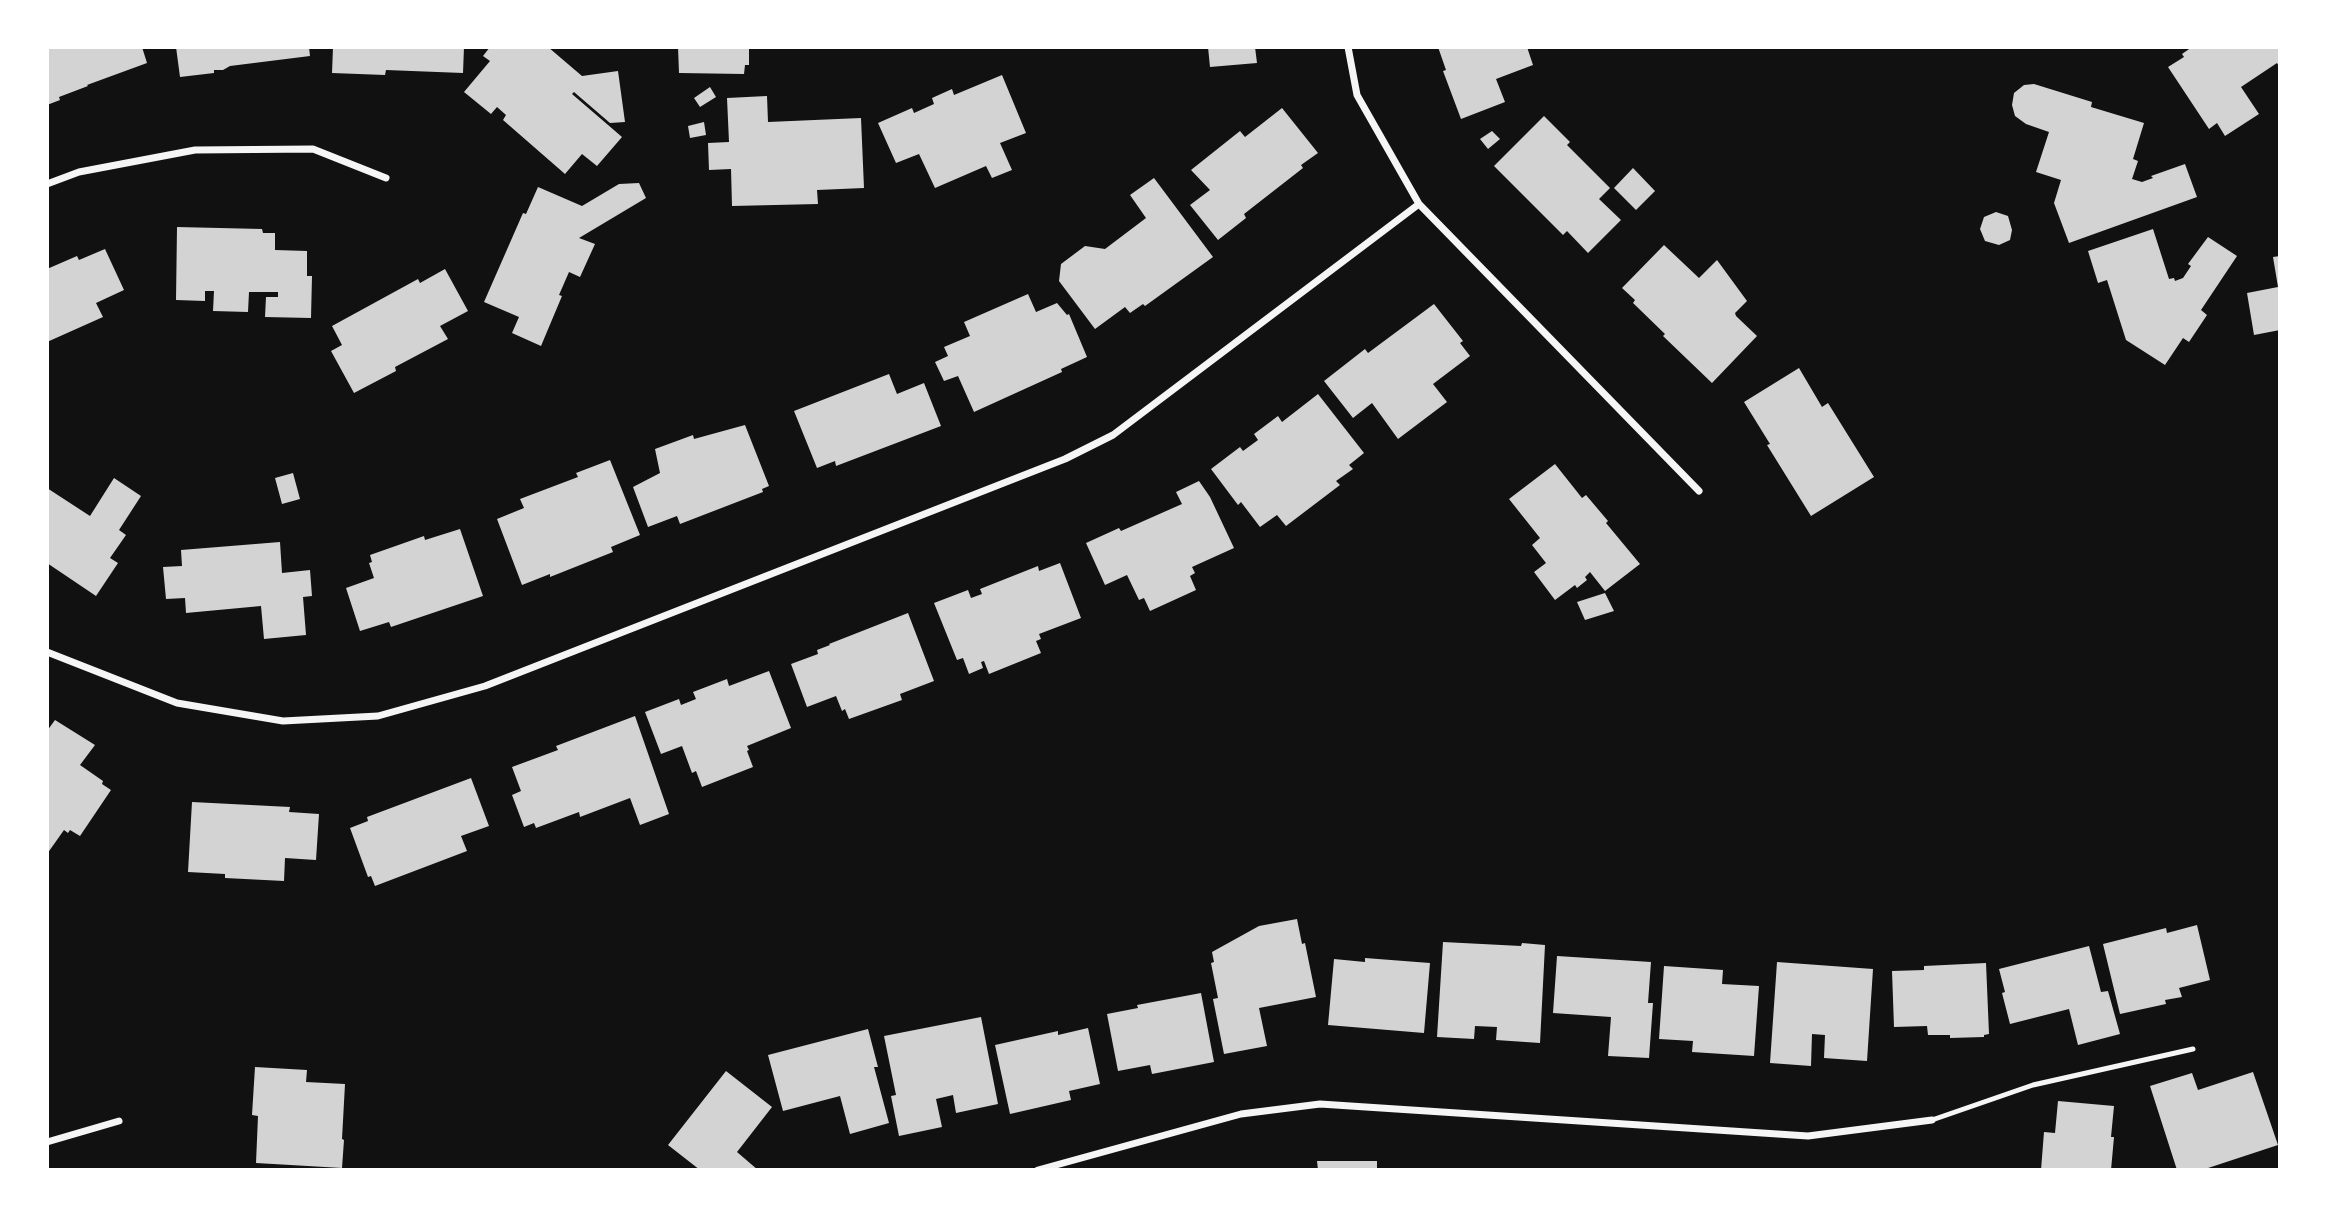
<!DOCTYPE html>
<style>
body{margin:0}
#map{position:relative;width:2327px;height:1217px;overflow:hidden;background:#111;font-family:"Playfair Display",serif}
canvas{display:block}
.frame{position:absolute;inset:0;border:49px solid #fff;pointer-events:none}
</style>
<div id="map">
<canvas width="2327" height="1217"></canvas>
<div class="frame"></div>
</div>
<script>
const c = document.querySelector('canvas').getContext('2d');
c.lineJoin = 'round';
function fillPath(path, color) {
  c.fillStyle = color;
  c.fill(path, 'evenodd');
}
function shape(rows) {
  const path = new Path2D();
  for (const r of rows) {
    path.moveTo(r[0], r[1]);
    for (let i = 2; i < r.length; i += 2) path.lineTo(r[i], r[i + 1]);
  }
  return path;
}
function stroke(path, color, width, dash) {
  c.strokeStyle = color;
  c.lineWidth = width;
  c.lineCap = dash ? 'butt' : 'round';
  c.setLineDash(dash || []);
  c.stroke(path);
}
fillPath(shape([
 [47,47,142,47,147,63,87,85,88,86,59,97,60,100,47,105],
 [176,47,309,47,310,56,230,66,223,70,214,70,214,73,180,77],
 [333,47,464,47,463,73,386,70,385,75,332,73],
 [490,47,548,47,582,76,618,71,625,122,610,123,574,92,572,94,622,137,597,166,582,154,565,174,503,120,506,115,497,107,491,114,464,92,490,61,483,56],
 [678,47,749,47,749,65,745,65,744,74,679,73],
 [1208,47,1255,47,1257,63,1210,67],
 [1438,47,1527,47,1533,65,1496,79,1505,102,1461,119,1443,71,1446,70],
 [2192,47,2280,47,2280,68,2277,63,2241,87,2259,114,2225,136,2217,123,2209,129,2168,67,2184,57,2182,54],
 [1002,75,1026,133,1000,143,1012,170,992,178,986,166,935,188,919,154,896,163,878,123,912,108,914,113,934,104,932,98,952,89,954,95],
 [2034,84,2092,102,2091,107,2144,123,2133,159,2138,161,2132,179,2142,182,2153,178,2151,176,2185,164,2197,197,2069,243,2054,203,2061,180,2036,172,2049,132,2026,124,2015,116,2012,105,2014,93,2024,85],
 [710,87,716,97,700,107,694,98],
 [767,96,768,122,861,118,864,188,817,190,818,204,732,206,731,169,709,170,708,143,729,142,727,98],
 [1282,108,1318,153,1301,165,1303,168,1244,214,1246,218,1218,240,1190,205,1210,190,1191,170,1240,131,1245,137],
 [1544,116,1570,142,1567,145,1610,188,1599,199,1621,220,1588,253,1567,231,1563,235,1494,166],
 [704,122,706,135,690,138,688,126],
 [1492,131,1500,139,1488,149,1480,139],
 [1633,168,1655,191,1636,210,1614,188],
 [1154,178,1213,257,1145,306,1143,304,1130,313,1125,307,1095,329,1059,281,1061,264,1085,246,1105,249,1146,218,1130,195],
 [639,183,646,198,579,238,595,244,580,277,569,272,559,295,562,296,541,346,512,333,519,317,484,302,523,213,526,214,538,187,582,206,619,184],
 [1996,212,2008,216,2012,230,2010,240,1999,245,1985,241,1980,229,1984,217],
 [177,227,262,229,263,233,275,233,275,250,307,251,307,276,312,276,311,318,265,317,266,297,278,297,278,292,249,292,248,312,213,311,214,291,205,291,205,301,176,300],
 [2153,229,2169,279,2174,278,2175,281,2183,278,2191,266,2188,264,2208,237,2237,256,2201,310,2207,315,2189,342,2183,338,2165,365,2126,340,2107,280,2098,283,2088,251],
 [1664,245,1699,278,1717,260,1747,301,1735,313,1736,316,1757,336,1712,383,1663,336,1665,334,1633,303,1635,300,1622,288],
 [105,249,124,290,96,303,103,317,47,342,47,269,77,256,79,260],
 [2280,256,2280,330,2254,335,2247,293,2278,287,2273,257],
 [445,269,468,311,440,326,448,339,395,367,396,371,354,393,331,351,342,345,332,326,418,279,420,283],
 [1028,294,1036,312,1057,303,1067,315,1069,314,1087,357,1061,369,1062,372,974,412,958,376,944,381,935,362,948,356,944,347,970,336,964,322],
 [1434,304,1463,341,1460,343,1470,356,1433,384,1447,402,1398,439,1372,403,1353,418,1324,381,1365,349,1368,353],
 [1799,368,1822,407,1828,403,1874,477,1811,516,1767,445,1770,444,1744,402],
 [889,374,897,394,924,383,941,426,836,466,835,461,817,468,794,411],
 [1318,394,1364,453,1349,465,1353,469,1336,481,1340,485,1286,526,1277,515,1260,527,1241,502,1238,505,1211,469,1240,447,1243,451,1258,440,1254,434,1278,416,1282,422],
 [745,425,769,486,762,489,763,492,680,524,677,516,648,527,633,487,660,473,655,449,693,435,694,439],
 [610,460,640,535,611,547,613,552,550,577,550,574,522,585,497,519,524,508,520,499,578,477,576,473],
 [1555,464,1582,498,1586,495,1608,521,1606,523,1640,564,1605,591,1590,572,1585,577,1587,580,1577,588,1575,585,1555,600,1534,572,1546,563,1532,545,1540,538,1509,499],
 [293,473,300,499,282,504,275,478],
 [114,478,141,496,119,530,126,535,110,558,118,563,96,596,47,563,47,488,90,516],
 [1199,481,1210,497,1234,548,1192,567,1195,573,1190,576,1196,590,1150,611,1144,598,1139,600,1127,575,1105,585,1086,543,1119,528,1121,531,1182,504,1176,492],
 [460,529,483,596,391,627,389,622,360,631,346,588,374,578,369,563,372,562,370,555,424,536,425,540],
 [280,542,282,573,310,570,312,596,303,597,306,635,264,639,261,606,186,613,185,598,166,599,163,567,182,566,181,550],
 [1060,563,1081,618,1039,634,1041,639,1036,641,1041,653,989,674,984,661,981,662,983,668,969,674,963,658,957,660,934,603,968,590,971,598,982,594,980,589,1038,566,1039,571],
 [1605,593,1614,611,1585,620,1577,602],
 [908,613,934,681,900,694,902,700,849,719,845,709,842,711,836,696,807,707,791,664,818,654,817,650,830,645,829,644],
 [769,671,791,728,747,746,749,750,747,751,753,767,702,787,696,771,692,773,682,746,661,754,645,712,679,699,681,705,696,699,693,692,727,679,729,686],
 [635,716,669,814,640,825,630,798,580,817,579,812,536,828,534,823,524,827,512,795,521,791,512,767,558,750,556,746],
 [55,720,95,745,80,765,103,781,102,784,111,790,80,836,70,830,68,833,64,830,47,854,47,731],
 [471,778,489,826,461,836,467,851,375,886,371,876,368,877,350,828,368,821,367,817],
 [192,802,290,807,289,812,319,814,316,860,285,858,284,881,225,878,225,874,188,872],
 [1297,919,1302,944,1305,943,1316,997,1259,1008,1267,1046,1224,1054,1213,999,1218,998,1211,963,1214,962,1212,952,1259,926],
 [2197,925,2210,980,2179,988,2182,997,2165,1000,2166,1004,2120,1014,2103,944,2166,928,2167,933],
 [1443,942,1521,946,1522,943,1545,945,1540,1043,1496,1040,1497,1027,1475,1026,1474,1039,1437,1037],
 [2089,946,2101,992,2108,991,2120,1034,2078,1045,2069,1009,2010,1024,2002,993,2005,992,1999,969],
 [1557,956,1651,962,1648,1003,1653,1003,1649,1058,1608,1056,1611,1017,1553,1013],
 [1365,958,1430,963,1424,1033,1328,1025,1334,959,1365,962],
 [1777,962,1873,969,1867,1061,1824,1058,1825,1035,1812,1034,1811,1066,1770,1063],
 [1986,963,1989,1034,1984,1035,1984,1037,1950,1038,1950,1035,1928,1035,1927,1026,1894,1027,1892,971,1924,970,1924,966],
 [1664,966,1723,970,1722,984,1759,986,1754,1056,1692,1052,1693,1041,1659,1039],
 [1201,993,1214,1062,1152,1074,1150,1065,1118,1071,1107,1014,1138,1008,1137,1005],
 [981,1017,998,1104,956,1113,953,1095,936,1099,942,1127,899,1136,891,1096,896,1095,884,1036],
 [1088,1028,1100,1084,1069,1091,1071,1100,1010,1114,995,1045,1058,1031,1058,1035],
 [868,1029,878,1067,874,1067,889,1123,850,1134,840,1096,783,1111,768,1055],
 [255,1067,307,1070,306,1082,345,1084,342,1139,344,1140,342,1168,256,1163,258,1116,252,1115],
 [726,1071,772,1107,737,1152,758,1170,700,1170,668,1145],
 [2253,1072,2278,1145,2202,1170,2177,1170,2150,1086,2192,1073,2198,1090],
 [2058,1101,2114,1106,2111,1137,2114,1137,2111,1170,2041,1170,2044,1132,2055,1133],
 [1317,1161,1377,1161,1377,1170,1318,1170]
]), '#d3d3d3');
stroke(shape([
 [1932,1120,2033,1085,2193,1049]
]), '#f5f5f5', 5);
stroke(shape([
 [1348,47,1357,95,1419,204,1699,491],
 [47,184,79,172,195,150,313,149,386,178],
 [47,652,177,703,283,721,378,716,485,686,1065,459,1113,435,1419,204],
 [47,1142,119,1121],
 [1038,1170,1241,1114,1320,1104,1808,1136,1932,1120]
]), '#f5f5f5', 7);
</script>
